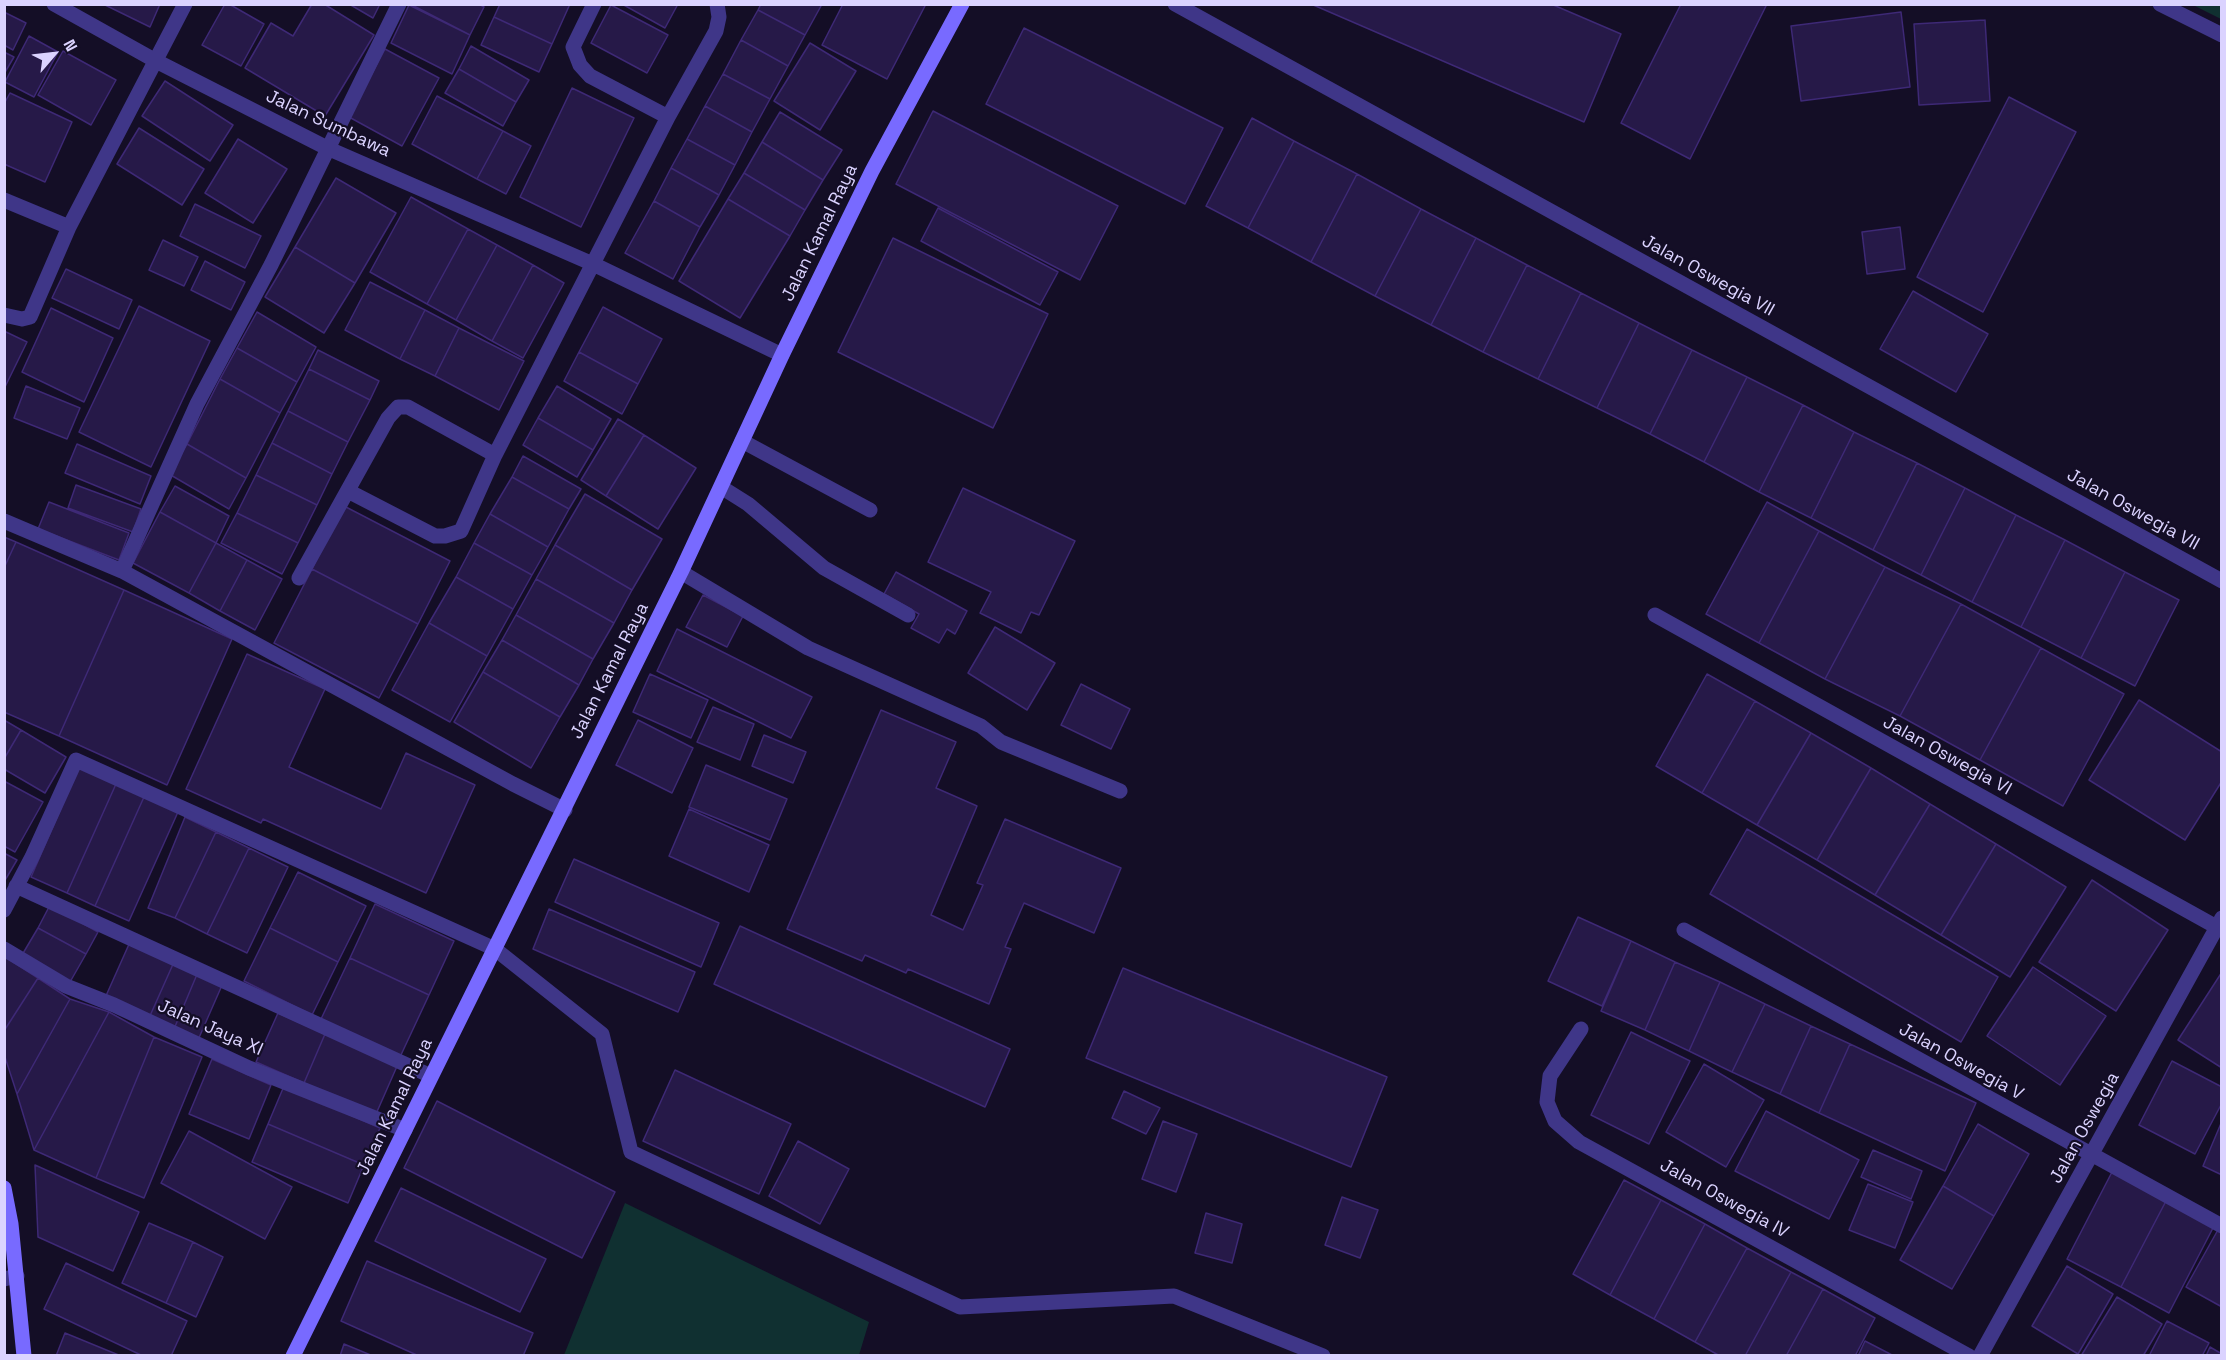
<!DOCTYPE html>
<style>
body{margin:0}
#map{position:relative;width:2226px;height:1360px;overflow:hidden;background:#140e26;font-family:"Space Grotesk",sans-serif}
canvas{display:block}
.frame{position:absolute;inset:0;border:6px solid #dbd3ff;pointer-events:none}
.north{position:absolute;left:24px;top:24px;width:60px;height:60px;-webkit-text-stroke:4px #140e26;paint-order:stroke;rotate:62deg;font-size:16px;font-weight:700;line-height:24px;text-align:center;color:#dbd3ff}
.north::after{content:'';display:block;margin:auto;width:21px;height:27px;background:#dbd3ff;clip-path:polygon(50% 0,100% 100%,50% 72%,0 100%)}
</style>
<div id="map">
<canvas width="2226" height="1360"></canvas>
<div class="frame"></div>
<div class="north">N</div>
</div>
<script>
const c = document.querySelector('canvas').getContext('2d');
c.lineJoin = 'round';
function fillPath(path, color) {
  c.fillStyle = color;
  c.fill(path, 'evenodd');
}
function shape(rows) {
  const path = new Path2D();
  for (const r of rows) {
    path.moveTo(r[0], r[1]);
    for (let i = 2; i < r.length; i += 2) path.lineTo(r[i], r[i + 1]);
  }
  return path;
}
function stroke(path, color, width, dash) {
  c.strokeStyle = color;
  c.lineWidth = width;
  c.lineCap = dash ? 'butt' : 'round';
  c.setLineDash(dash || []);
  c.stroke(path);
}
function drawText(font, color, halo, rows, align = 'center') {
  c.font = font + ' "Space Grotesk",sans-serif';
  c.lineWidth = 4.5;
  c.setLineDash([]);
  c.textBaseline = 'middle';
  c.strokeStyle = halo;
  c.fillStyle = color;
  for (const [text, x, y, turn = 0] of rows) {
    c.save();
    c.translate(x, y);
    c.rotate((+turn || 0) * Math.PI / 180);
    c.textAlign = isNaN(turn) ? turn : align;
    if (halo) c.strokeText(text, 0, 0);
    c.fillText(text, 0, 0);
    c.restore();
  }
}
fillPath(shape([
 [2193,5,2221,5,2221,19],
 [625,1203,869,1322,859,1355,564,1355]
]), '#103031');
const building = shape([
 [103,4,160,4,150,27,103,4],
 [225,4,229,4,264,24,241,66,202,45,225,4],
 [312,4,324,4,374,35,325,116,245,68,271,23,293,36,312,4],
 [349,4,380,4,373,18,349,4],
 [410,4,479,4,484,7,470,35,410,4],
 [500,4,570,4,552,44,494,17,500,4],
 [622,4,678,4,665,28,622,4],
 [761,4,818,4,821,6,805,35,758,10,761,4],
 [843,4,926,4,887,79,822,45,843,4],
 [1311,4,1551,4,1621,34,1584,122,1311,4],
 [1681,4,1767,4,1690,159,1621,123,1681,4],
 [409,5,470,35,452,74,391,43,409,5],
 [611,5,668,35,647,73,591,43,611,5],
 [758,10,805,35,788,66,741,40,758,10],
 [4,12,26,23,13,50,4,45,4,12],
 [1901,12,1910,87,1801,101,1791,26,1901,12],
 [494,17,552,44,539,72,481,45,494,17],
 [1985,20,1990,101,1919,105,1914,24,1985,20],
 [1024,28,1223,128,1185,204,986,104,1024,28],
 [29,36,58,52,34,97,5,82,29,36],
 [741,40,788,66,770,99,723,74,741,40],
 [810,43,856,71,820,130,774,101,810,43],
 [471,46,529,80,516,102,459,69,471,46],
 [385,49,439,78,402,146,349,117,385,49],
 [63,51,116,80,91,125,38,95,63,51],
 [4,52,14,57,4,74,4,52],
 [459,69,516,102,503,126,445,93,459,69],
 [723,74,770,99,752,132,705,106,723,74],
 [165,81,233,125,210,161,142,116,165,81],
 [572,88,634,118,581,227,520,197,572,88],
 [10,93,72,122,45,182,4,164,4,104,10,93],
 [437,96,503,131,477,179,412,144,437,96],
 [2009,97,2076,132,1983,312,1917,277,2009,97],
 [705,106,752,132,735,165,687,139,705,106],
 [933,111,1118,206,1080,280,896,184,933,111],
 [780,112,842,150,823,180,762,142,780,112],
 [1252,118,1294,141,1248,228,1206,206,1252,118],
 [139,128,204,169,182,205,117,164,139,128],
 [503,131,531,146,506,194,477,179,503,131],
 [238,139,287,169,253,223,205,193,238,139],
 [687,139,735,165,719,195,671,168,687,139],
 [1294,141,1357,174,1311,262,1248,228,1294,141],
 [762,142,823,180,805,210,744,173,762,142],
 [671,168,719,195,700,227,654,201,671,168],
 [744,173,805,210,790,236,728,199,744,173],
 [1357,174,1421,209,1375,296,1311,262,1357,174],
 [336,178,396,213,355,283,295,247,336,178],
 [411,197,468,229,427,304,370,272,411,197],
 [728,199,790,236,740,318,679,281,728,199],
 [654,201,700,227,673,279,625,253,654,201],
 [195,204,261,236,245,268,180,236,195,204],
 [938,208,1058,272,1040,305,921,241,938,208],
 [1421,209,1476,238,1431,325,1375,296,1421,209],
 [1900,227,1905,269,1867,274,1862,232,1900,227],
 [468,229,497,245,456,320,427,304,468,229],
 [893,238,1048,314,993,428,838,352,893,238],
 [1476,238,1527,265,1483,352,1431,325,1476,238],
 [163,240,198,257,184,286,149,270,163,240],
 [497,245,533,265,492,341,456,320,497,245],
 [295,247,355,283,324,333,265,297,295,247],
 [205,261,245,282,231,310,191,290,205,261],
 [533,265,564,283,523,358,492,341,533,265],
 [1527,265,1581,293,1538,379,1483,352,1527,265],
 [66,269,132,300,119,329,52,298,66,269],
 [370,282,425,310,400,359,345,330,370,282],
 [1913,291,1988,334,1956,392,1880,349,1913,291],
 [1581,293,1639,323,1597,408,1538,379,1581,293],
 [139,306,210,341,151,467,79,432,139,306],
 [603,307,662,339,638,384,579,352,603,307],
 [51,308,113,338,84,402,22,372,51,308],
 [425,310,459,328,435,376,400,359,425,310],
 [257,312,316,347,297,382,237,348,257,312],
 [1639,323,1692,350,1650,434,1597,408,1639,323],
 [459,328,524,361,499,410,435,376,459,328],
 [4,331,27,342,4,389,4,331],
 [237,348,297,382,280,413,220,379,237,348],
 [318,350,379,381,370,400,309,369,318,350],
 [1692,350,1747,377,1704,462,1650,434,1692,350],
 [579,352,638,384,622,414,564,381,579,352],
 [309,369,370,400,348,442,288,411,309,369],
 [1747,377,1803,405,1759,492,1704,462,1747,377],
 [220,379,280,413,246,478,187,444,220,379],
 [26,386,80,408,67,439,14,418,26,386],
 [557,386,611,419,593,450,538,418,557,386],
 [1803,405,1854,432,1811,518,1759,492,1803,405],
 [288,411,348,442,332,474,272,443,288,411],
 [538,418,593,450,577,477,523,445,538,418],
 [618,419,644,435,606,496,581,480,618,419],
 [1854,432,1917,463,1873,550,1811,518,1854,432],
 [644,435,696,468,658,529,606,496,644,435],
 [272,443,332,474,317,505,256,475,272,443],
 [77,444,151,476,140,504,65,473,77,444],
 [187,444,246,478,229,509,169,474,187,444],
 [523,456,581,489,569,509,512,477,523,456],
 [1917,463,1965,488,1921,575,1873,550,1917,463],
 [256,475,317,505,298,543,237,513,256,475],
 [512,477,569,509,548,547,490,514,512,477],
 [76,485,141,509,133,532,68,508,76,485],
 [175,486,229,516,216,543,160,512,175,486],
 [963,488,1075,541,1039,615,1031,612,1021,633,980,613,991,592,928,562,963,488],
 [1965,488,2016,515,1972,602,1921,575,1965,488],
 [585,494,662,539,632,590,555,545,585,494],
 [49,502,129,533,119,560,38,529,49,502],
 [1767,502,1819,531,1759,643,1706,614,1767,502],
 [344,506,450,561,418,624,312,569,344,506],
 [160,512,216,543,189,593,133,563,160,512],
 [237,513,298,543,282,574,221,543,237,513],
 [490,514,548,547,532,575,474,543,490,514],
 [2016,515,2065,540,2021,627,1972,602,2016,515],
 [1819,531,1885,567,1825,679,1759,643,1819,531],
 [4,537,16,542,4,568,4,537],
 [2065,540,2125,572,2081,658,2021,627,2065,540],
 [16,542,124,590,59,736,4,712,4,568,16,542],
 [216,543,247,560,220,611,189,593,216,543],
 [474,543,532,575,513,609,456,577,474,543],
 [555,545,632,590,614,623,536,579,555,545],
 [247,560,282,579,255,630,220,611,247,560],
 [1885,567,1961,604,1900,716,1825,679,1885,567],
 [312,569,418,624,379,698,274,643,312,569],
 [896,572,967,611,955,634,947,629,939,643,911,628,919,614,884,594,896,572],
 [2125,572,2179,600,2135,686,2081,658,2125,572],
 [456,577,513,609,487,656,429,623,456,577],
 [536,579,614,623,593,659,516,615,536,579],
 [124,590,232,639,167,785,59,736,124,590],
 [703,595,743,616,727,647,686,627,703,595],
 [1961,604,2041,648,1980,760,1900,716,1961,604],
 [516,615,593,659,579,685,502,640,516,615],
 [429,623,487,656,450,722,392,690,429,623],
 [995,627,1055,663,1027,710,968,673,995,627],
 [677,629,812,697,791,738,657,671,677,629],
 [502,640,579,685,560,717,483,672,502,640],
 [2041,648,2124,694,2063,806,1980,760,2041,648],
 [247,654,325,689,289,767,381,809,406,753,475,785,426,893,263,819,261,823,186,789,247,654],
 [483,672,560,717,531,768,454,722,483,672],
 [650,674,708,700,691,738,633,712,650,674],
 [1707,674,1755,701,1702,793,1656,766,1707,674],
 [1081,684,1130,709,1111,749,1061,725,1081,684],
 [2139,700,2222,752,2222,781,2185,840,2089,780,2139,700],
 [1755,701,1811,733,1757,825,1702,793,1755,701],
 [713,707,754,724,740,760,697,742,713,707],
 [881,710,956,742,936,788,977,806,931,915,963,930,983,885,977,883,1005,819,1121,868,1094,933,1024,903,1005,947,1011,949,989,1004,908,969,906,973,865,955,862,961,787,929,881,710],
 [4,720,21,730,4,759,4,720],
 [638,720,693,748,672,793,616,765,638,720],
 [21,730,66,757,45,793,4,769,4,759,21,730],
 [1811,733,1871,768,1817,860,1757,825,1811,733],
 [764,735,806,752,793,783,752,766,764,735],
 [706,765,787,799,770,840,689,807,706,765],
 [79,767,116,784,67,893,31,877,79,767],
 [1871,768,1930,804,1875,895,1817,860,1871,768],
 [4,781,43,802,15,852,4,846,4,781],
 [116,784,144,797,95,906,67,893,116,784],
 [144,797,178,812,129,921,95,906,144,797],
 [1930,804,1996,844,1941,935,1875,895,1930,804],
 [689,809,769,845,749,892,669,856,689,809],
 [185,817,216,832,175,918,148,908,185,817],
 [1747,829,1998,977,1961,1042,1710,894,1747,829],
 [216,832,249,848,207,934,175,918,216,832],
 [1996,844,2066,887,2010,977,1941,935,1996,844],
 [249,848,288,867,247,953,207,934,249,848],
 [4,853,17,860,4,882,4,853],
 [574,859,719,923,701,967,555,902,574,859],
 [298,872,366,906,338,962,270,928,298,872],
 [2092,880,2168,930,2116,1011,2039,962,2092,880],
 [375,904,454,941,429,995,350,958,375,904],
 [50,905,98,932,86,954,38,928,50,905],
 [549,909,695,972,678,1012,533,949,549,909],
 [1578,917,1631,941,1602,1006,1548,981,1578,917],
 [740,926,1010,1049,985,1107,714,984,740,926],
 [38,928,86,954,70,982,22,955,38,928],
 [270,928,338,962,312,1015,244,981,270,928],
 [1631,941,1675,962,1645,1030,1601,1011,1631,941],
 [130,942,174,962,149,1018,105,998,130,942],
 [4,956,38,978,4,1031,4,956],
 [350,958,429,995,400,1057,321,1019,350,958],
 [174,962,198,972,174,1029,149,1018,174,962],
 [1675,962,1720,982,1689,1051,1645,1030,1675,962],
 [2033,967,2106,1016,2060,1085,1987,1036,2033,967],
 [1123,968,1387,1077,1351,1167,1086,1058,1123,968],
 [198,972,223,983,198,1040,174,1029,198,972],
 [2222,972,2222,1068,2178,1040,2222,972],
 [38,978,70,999,17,1094,4,1054,4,1031,38,978],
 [1720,982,1765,1004,1732,1072,1689,1051,1720,982],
 [70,999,109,1012,34,1150,17,1094,70,999],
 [1765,1004,1811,1026,1780,1094,1732,1072,1765,1004],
 [109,1012,154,1037,96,1178,34,1150,109,1012],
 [278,1013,325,1034,304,1083,256,1062,278,1013],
 [1811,1026,1850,1044,1819,1113,1780,1094,1811,1026],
 [1631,1032,1690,1061,1649,1144,1591,1115,1631,1032],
 [325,1034,398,1064,376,1114,304,1083,325,1034],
 [154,1037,202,1057,144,1198,96,1178,154,1037],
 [1850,1044,1976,1103,1945,1171,1819,1113,1850,1044],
 [212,1059,271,1085,249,1139,189,1114,212,1059],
 [2172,1061,2222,1087,2222,1103,2195,1154,2139,1125,2172,1061],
 [1704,1064,1764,1100,1726,1167,1666,1132,1704,1064],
 [675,1070,791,1124,759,1194,643,1141,675,1070],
 [284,1086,380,1128,364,1165,268,1124,284,1086],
 [1124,1091,1160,1108,1146,1134,1112,1118,1124,1091],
 [437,1101,615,1192,582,1258,404,1168,437,1101],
 [1766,1111,1859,1160,1829,1219,1735,1171,1766,1111],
 [1163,1121,1197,1134,1176,1192,1142,1179,1163,1121],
 [2222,1121,2222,1175,2203,1166,2222,1121],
 [268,1124,364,1165,348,1203,252,1162,268,1124],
 [1978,1124,2029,1154,1994,1216,1943,1186,1978,1124],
 [189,1131,292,1187,265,1239,161,1183,189,1131],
 [798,1141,849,1169,820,1224,769,1196,798,1141],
 [1873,1150,1922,1171,1911,1199,1861,1177,1873,1150],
 [35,1165,139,1212,113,1271,38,1237,35,1165],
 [2112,1172,2166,1201,2121,1287,2067,1259,2112,1172],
 [1624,1180,1661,1200,1610,1295,1573,1274,1624,1180],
 [1868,1184,1913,1202,1895,1248,1849,1230,1868,1184],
 [1943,1186,1994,1216,1952,1289,1900,1260,1943,1186],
 [401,1188,546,1259,520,1312,375,1241,401,1188],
 [1342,1197,1378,1210,1360,1258,1325,1245,1342,1197],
 [1661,1200,1705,1224,1654,1319,1610,1295,1661,1200],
 [2166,1201,2214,1226,2169,1313,2121,1287,2166,1201],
 [1206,1213,1242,1224,1232,1263,1195,1253,1206,1213],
 [149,1223,193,1242,166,1303,122,1283,149,1223],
 [1705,1224,1747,1248,1695,1342,1654,1319,1705,1224],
 [2219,1228,2222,1230,2222,1307,2186,1287,2219,1228],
 [193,1242,223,1257,196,1317,166,1303,193,1242],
 [1747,1248,1791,1272,1745,1356,1720,1356,1695,1342,1747,1248],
 [367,1261,533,1333,523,1356,419,1356,341,1321,367,1261],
 [66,1263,187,1321,171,1356,143,1356,44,1309,66,1263],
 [2067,1266,2113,1294,2078,1354,2032,1326,2067,1266],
 [1791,1272,1823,1289,1786,1356,1745,1356,1791,1272],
 [1823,1289,1875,1318,1855,1356,1786,1356,1823,1289],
 [2117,1297,2162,1324,2143,1356,2081,1356,2117,1297],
 [2167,1321,2209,1343,2202,1356,2149,1356,2167,1321],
 [65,1333,121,1356,56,1356,65,1333],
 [1865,1341,1894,1356,1858,1356,1865,1341],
 [344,1344,373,1356,340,1356,344,1344],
 [2210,1347,2222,1354,2222,1356,2206,1356,2210,1347]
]);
fillPath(building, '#261948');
stroke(building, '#3e2976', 1.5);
stroke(shape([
 [2160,4,2222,35],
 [742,441,870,510],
 [721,487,748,504,824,568,908,615],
 [495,949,602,1034,631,1152,960,1307,1174,1296,1323,1356],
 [4,1279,17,1276]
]), '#3f3688', 15);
stroke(shape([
 [54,4,156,61,327,148,593,264,782,355],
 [594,4,573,47,580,65,590,76,668,117],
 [1175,4,2222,581],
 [4,200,69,227],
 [4,315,22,319,30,317,69,227,185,4],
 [348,491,435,536,445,536,461,531,495,455,668,117,716,31,719,17,717,4],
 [4,521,122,571,513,784,565,810],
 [122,571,197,404,271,265,399,4],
 [681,572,808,648,981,726,1001,742,1120,791],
 [299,578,388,418,398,407,408,407,495,455],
 [1655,615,2222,930],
 [16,886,431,1076],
 [4,910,32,857,76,760,495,949],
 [1684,930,2222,1226],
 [4,949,66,986,114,1005,249,1068,405,1130],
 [1581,1029,1550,1076,1547,1102,1555,1121,1579,1142,1969,1356],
 [1980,1356,2222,918]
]), '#3f3688', 15);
stroke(shape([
 [4,1188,11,1224,24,1356],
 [293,1356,681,572,782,355,872,171,962,4]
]), '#786aff', 15);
drawText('18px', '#dbd3ff', '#140e26', [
 ["Jalan Sumbawa",328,124,25],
 ["Jalan Kamal Raya",820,233,-64],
 ["Jalan Oswegia VII",1708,276,29],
 ["Jalan Oswegia VII",2133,510,29],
 ["Jalan Kamal Raya",610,671,-63],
 ["Jalan Oswegia VI",1947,756,29],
 ["Jalan Jaya XI",210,1028,24],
 ["Jalan Oswegia V",1961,1062,29],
 ["Jalan Kamal Raya",395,1107,-64],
 ["Jalan Oswegia",2085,1128,-61],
 ["Jalan Oswegia IV",1724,1199,29]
]);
</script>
